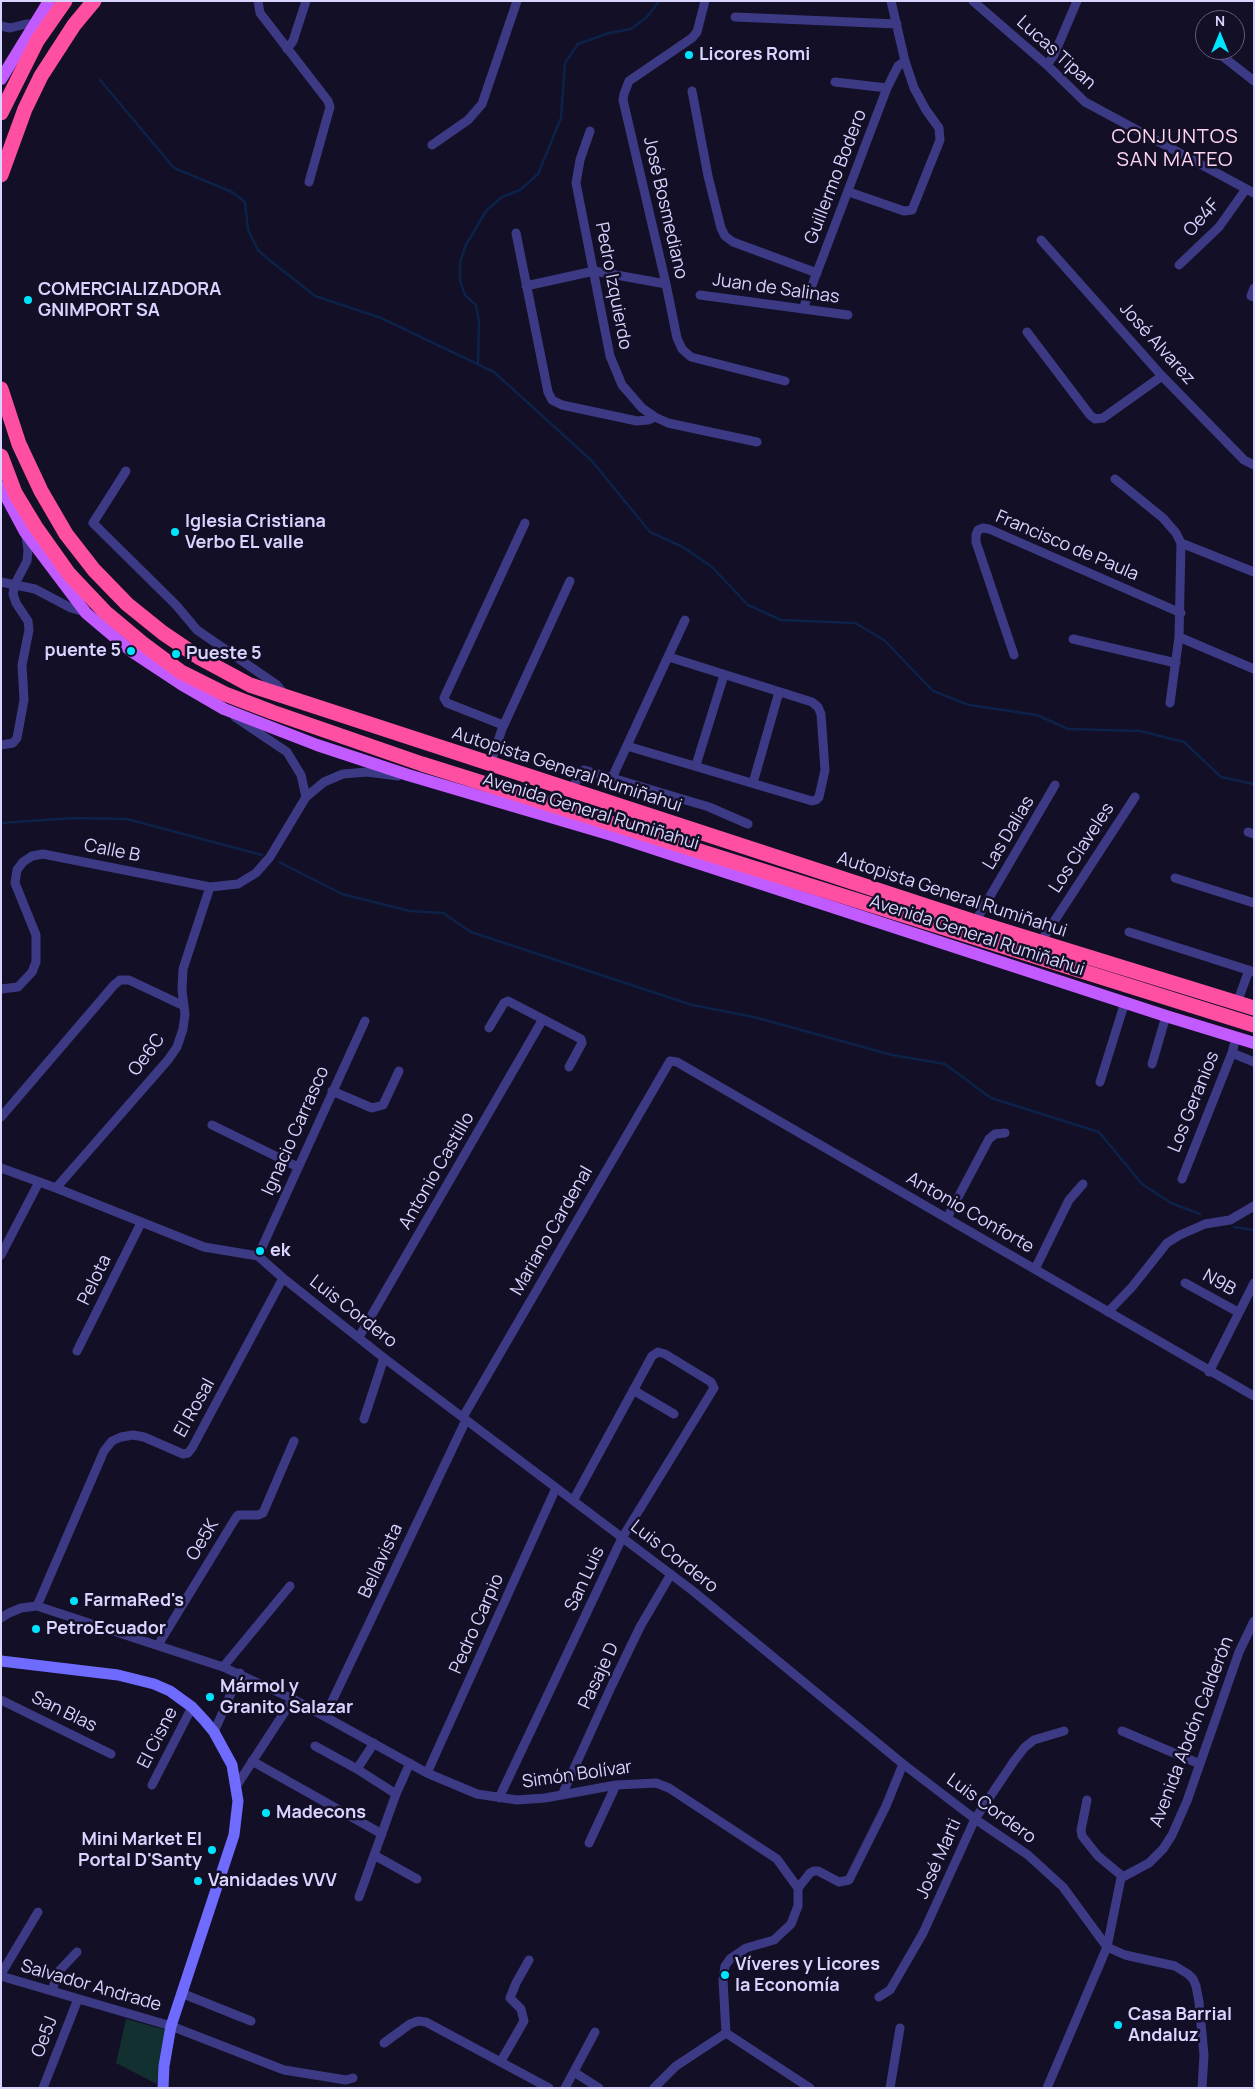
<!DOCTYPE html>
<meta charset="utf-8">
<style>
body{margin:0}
#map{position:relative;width:1255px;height:2089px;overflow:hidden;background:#130f26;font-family:Manrope,sans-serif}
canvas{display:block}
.frame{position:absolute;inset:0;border:2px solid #d9d4ff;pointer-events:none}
.north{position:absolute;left:1195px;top:10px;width:50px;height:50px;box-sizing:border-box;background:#130f26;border:1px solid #625e7d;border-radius:50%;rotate:0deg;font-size:14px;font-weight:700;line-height:20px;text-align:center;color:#d9d4ff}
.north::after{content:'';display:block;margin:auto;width:18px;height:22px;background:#00e5ff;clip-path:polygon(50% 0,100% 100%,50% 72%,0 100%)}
</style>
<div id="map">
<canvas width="1255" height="2089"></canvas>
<div class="frame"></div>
<div class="north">N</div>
</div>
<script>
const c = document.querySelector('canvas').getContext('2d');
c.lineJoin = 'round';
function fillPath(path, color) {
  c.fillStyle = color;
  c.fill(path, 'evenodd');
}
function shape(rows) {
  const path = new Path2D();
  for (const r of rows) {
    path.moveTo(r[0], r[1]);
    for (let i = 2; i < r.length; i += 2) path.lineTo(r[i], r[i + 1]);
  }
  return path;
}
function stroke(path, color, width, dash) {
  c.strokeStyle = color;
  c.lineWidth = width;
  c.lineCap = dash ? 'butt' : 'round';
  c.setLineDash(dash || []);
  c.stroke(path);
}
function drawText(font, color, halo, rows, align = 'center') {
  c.font = font + ' Manrope,sans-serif';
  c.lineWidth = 5;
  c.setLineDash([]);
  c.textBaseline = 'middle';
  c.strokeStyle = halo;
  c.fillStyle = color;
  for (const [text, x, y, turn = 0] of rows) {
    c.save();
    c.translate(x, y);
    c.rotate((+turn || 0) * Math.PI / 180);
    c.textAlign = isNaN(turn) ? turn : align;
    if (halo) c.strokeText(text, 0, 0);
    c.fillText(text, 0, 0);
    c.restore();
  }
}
fillPath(shape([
 [126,2019,166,2030,157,2084,116,2063]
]), '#12302f');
stroke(shape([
 [100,80,174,168,232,192,245,202,248,230,258,250,268,259,315,296,381,318,494,372,592,461,650,532,683,547,712,567,748,605,781,620,855,623,884,640,933,691,969,705,1037,715,1068,729,1140,731,1184,742,1221,777,1254,784],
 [478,363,479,321,476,305,465,295,460,281,460,262,466,245,486,211,502,197,520,190,538,174,561,118,565,63,578,44,609,33,631,29,647,17,659,1],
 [1,823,74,818,127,819,262,855],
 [279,862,342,894,410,911,443,913,471,932,692,1005,754,1017,892,1055,945,1064,991,1098,1099,1132,1142,1184,1171,1203,1200,1214],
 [1234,1227,1254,1230]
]), '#0c2248', 2.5);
stroke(shape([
 [258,1,260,13,328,101,330,107,309,182],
 [705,1,697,32,692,38,629,81,624,94,623,100,666,284,677,338,682,349,691,357,785,381],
 [973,1,1047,65,1085,102,1254,193],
 [735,17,897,24],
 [1,26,10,28,26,24,34,24],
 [287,49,293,41,306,1],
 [1217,52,1254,81],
 [1047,65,1054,55,1077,1],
 [835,82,887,88],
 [692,91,708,176,721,228,725,236,733,242,817,273],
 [590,131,580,160,576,183,610,356,622,385,642,408,655,417,668,423,757,442],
 [432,145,468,120,482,104,517,1],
 [849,192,904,211,912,210,940,140,939,128,926,110,914,88,905,61,891,1],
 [516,233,548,392,552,400,562,405,637,421,648,420,655,417],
 [1041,240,1162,376,1244,460,1254,465],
 [1179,265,1219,227,1246,189],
 [526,286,594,271,666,284],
 [1254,288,1251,296,1254,297],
 [700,295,848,315],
 [803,309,887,88,898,66,905,61],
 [1027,332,1090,415,1095,419,1103,418,1162,376],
 [126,471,93,523,176,605,197,630,277,685,284,694],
 [1115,479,1163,518,1176,533,1181,543,1254,572],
 [1,582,35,589,71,608,85,612],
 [1179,637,1254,669],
 [1073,639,1176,663],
 [1014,655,976,542,976,535,978,530,983,528,989,529,1181,613],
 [1170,703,1179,637,1181,543],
 [235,717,287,752,301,775,306,797],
 [503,725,447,703,444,698,525,523],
 [1,745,13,743,17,738,24,700,22,665,29,630,28,621,16,603,13,594,15,584,27,561,28,550,26,536],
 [627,746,812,801,816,800,819,797,825,770,821,714,818,707,812,702,669,657],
 [490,765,502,729,570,581],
 [696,765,724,675],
 [612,778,709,807,748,824],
 [753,783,779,692],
 [571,791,580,774,584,770,612,778,685,620],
 [1248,832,1254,834],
 [1175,878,1254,903],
 [975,922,1055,785],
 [1129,932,1254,972],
 [1040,943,1135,797],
 [1,989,18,987,32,972,36,962,36,935,15,883,17,870,23,862,32,856,43,854,210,887,238,884,256,873,270,857,306,797,324,782,343,774,367,772,398,776],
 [1237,1003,1249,970],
 [489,1028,504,1003,508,1001,581,1039,582,1043,569,1067],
 [1232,1053,1254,1062],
 [1152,1064,1166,1016],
 [1100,1082,1125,1002],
 [332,1091,372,1108,383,1105,399,1071],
 [1,1117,114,985,120,980,129,980,184,1006],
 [212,1125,298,1167],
 [1,1168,56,1188,204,1247,258,1256,283,1278,384,1358,693,1591,903,1764,975,1819,1028,1855,1063,1887,1107,1947,1125,1955,1175,1966,1188,1974,1193,1979,1196,1986,1199,2002,1204,2055,1202,2088],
 [1182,1179,1232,1053,1236,1037],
 [56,1188,168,1060,177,1047,183,1029,185,1014,182,990,183,969,210,887],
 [947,1218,989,1139,995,1134,1005,1133],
 [1,1255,39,1182],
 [258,1256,365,1021],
 [1035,1269,1069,1200,1083,1184],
 [1185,1283,1238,1312],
 [1108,1312,1132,1287,1167,1243,1180,1235,1205,1224,1230,1220,1254,1206],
 [359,1337,543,1019],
 [77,1351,141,1223],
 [1209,1372,1254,1283],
 [633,1390,674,1414],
 [463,1417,670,1061,677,1062,1254,1396],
 [364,1419,384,1358],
 [37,1606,104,1451,112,1441,121,1437,133,1435,144,1437,183,1454,188,1453,192,1448,283,1278],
 [1,1618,9,1613,21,1608,37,1606,223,1667,293,1699,427,1773,477,1794,517,1800,545,1798,616,1785,656,1783,669,1788,777,1859,798,1888,798,1906,791,1924,774,1940,746,1948,730,1959,725,1966,723,1980,726,2033,676,2066,654,2088],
 [158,1645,235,1519,238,1515,258,1515,263,1513,294,1441],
 [223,1667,290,1586],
 [1,1700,111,1754],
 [325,1716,466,1420],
 [1122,1731,1200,1764],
 [214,1732,240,1673],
 [315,1746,357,1769,396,1794],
 [252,1761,382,1834],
 [357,1769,374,1743],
 [427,1773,556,1488],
 [152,1785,192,1707],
 [237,1785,293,1699],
 [562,1795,612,1685,640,1627,671,1574],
 [499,1798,622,1538,714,1388,711,1382,665,1354,658,1352,652,1356,574,1499],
 [1087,1800,1081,1830,1082,1836,1098,1856,1122,1876],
 [589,1843,616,1785],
 [374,1855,417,1879],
 [798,1888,810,1873,814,1871,818,1871,839,1882,849,1880,886,1806,903,1764],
 [359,1897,396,1794,410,1763],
 [1,1974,38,1912],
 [1,1976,171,2026,284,2070,346,2080,353,2078],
 [52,1991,58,1972,77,1952],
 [181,1993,251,2021],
 [879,1997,890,1990,897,1978,923,1933,975,1819,1014,1761,1025,1747,1034,1740,1064,1731],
 [726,2033,810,2088],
 [384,2043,410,2024,418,2021,426,2022,549,2088],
 [501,2061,524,2021,521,2009,510,1998,516,1983,529,1960],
 [574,2072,599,2088],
 [43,2088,78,1999],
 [565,2088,595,2032],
 [890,2088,900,2028],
 [1047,2088,1107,1947,1121,1878,1149,1863,1163,1849,1172,1835,1187,1801,1239,1652,1254,1621]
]), '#3d3a85', 9);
stroke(shape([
 [1,1661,118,1675,154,1684,170,1691,192,1707,205,1721,214,1732,232,1765,238,1801,234,1835,171,2026,164,2066,163,2088]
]), '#6f6bff', 11);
stroke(shape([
 [1,79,49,1],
 [1,487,25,532,86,613,131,651,181,684,224,709,317,745,408,775,615,836,1166,1016,1254,1043]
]), '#c25bff', 12);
stroke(shape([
 [1,113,37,41,65,1],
 [1,175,25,109,41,76,74,25,94,1],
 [1,389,19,444,41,491,66,534,94,570,127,604,163,633,200,658,250,685,975,922,1254,1008],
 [1,456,15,493,35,526,69,574,105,612,142,643,181,672,225,694,272,712,422,764,1254,1025]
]), '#ff4fa3', 15);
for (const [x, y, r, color] of [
 [689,55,5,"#00e5ff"],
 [28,300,5,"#00e5ff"],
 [175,532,5,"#00e5ff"],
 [131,651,5,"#00e5ff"],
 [176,654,5,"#00e5ff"],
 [260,1251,5,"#00e5ff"],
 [74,1601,5,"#00e5ff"],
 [36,1629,5,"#00e5ff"],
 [210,1697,5,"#00e5ff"],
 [266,1813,5,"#00e5ff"],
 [212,1850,5,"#00e5ff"],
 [198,1881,5,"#00e5ff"],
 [725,1975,5,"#00e5ff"],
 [1118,2025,5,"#00e5ff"]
]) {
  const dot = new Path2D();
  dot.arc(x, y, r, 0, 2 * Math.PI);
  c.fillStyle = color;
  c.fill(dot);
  stroke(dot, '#130f26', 2);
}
drawText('18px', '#d9d4ff', '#130f26', [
 ["Lucas Tipan",1056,53,42],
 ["Guillermo Bodero",836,177,-69],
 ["José Bosmediano",665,208,77],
 ["Oe4F",1202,218,-48],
 ["Pedro Izquierdo",613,286,79],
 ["Juan de Salinas",776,289,8],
 ["José Alvarez",1157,344,48],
 ["Francisco de Paula",1067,546,23],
 ["Autopista General Rumiñahui",567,770,18],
 ["Avenida General Rumiñahui",591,812,17],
 ["Las Dalias",1009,833,-59],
 ["Los Claveles",1082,848,-57],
 ["Calle B",112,851,11],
 ["Autopista General Rumiñahui",952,895,18],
 ["Avenida General Rumiñahui",977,936,18],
 ["Oe6C",147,1055,-53],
 ["Los Geranios",1194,1102,-68],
 ["Ignacio Carrasco",296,1131,-66],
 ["Antonio Castillo",437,1171,-60],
 ["Antonio Conforte",970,1213,30],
 ["Mariano Cardenal",552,1231,-60],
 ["Pelota",95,1280,-64],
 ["N9B",1219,1283,29],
 ["Luis Cordero",353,1312,38],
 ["El Rosal",195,1408,-61],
 ["Oe5K",203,1540,-59],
 ["Luis Cordero",674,1557,38],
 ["Bellavista",381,1561,-65],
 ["San Luis",585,1579,-65],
 ["Pedro Carpio",477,1624,-66],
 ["Pasaje D",599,1676,-65],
 ["San Blas",64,1712,26],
 ["Avenida Abdón Calderón",1192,1732,-69],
 ["El Cisne",158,1738,-63],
 ["Simón Bolívar",577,1775,-8],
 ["Luis Cordero",991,1809,36],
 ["José Marti",939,1859,-66],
 ["Salvador Andrade",91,1986,16],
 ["Oe5J",45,2037,-69]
]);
drawText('bold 18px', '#d9d4ff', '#130f26', [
 ["Licores Romi",699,55],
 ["COMERCIALIZADORA",38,290],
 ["GNIMPORT SA",38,311],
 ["Iglesia Cristiana",185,522],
 ["Verbo EL valle",185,543],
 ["puente 5",121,651,"right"],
 ["Pueste 5",186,654],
 ["ek",270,1251],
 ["FarmaRed's",84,1601],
 ["PetroEcuador",46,1629],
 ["Mármol y",220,1687],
 ["Granito Salazar",220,1708],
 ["Madecons",276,1813],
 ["Mini Market El",202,1840,"right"],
 ["Portal D'Santy",202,1861,"right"],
 ["Vanidades VVV",208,1881],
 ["Víveres y Licores",735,1965],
 ["la Economía",735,1986],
 ["Casa Barrial",1128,2015],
 ["Andaluz",1128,2036]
], 'left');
c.letterSpacing = '1px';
drawText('20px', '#ffd6f0', '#130f26', [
 ["CONJUNTOS",1175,137],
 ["SAN MATEO",1175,160]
]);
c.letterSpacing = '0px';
</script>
